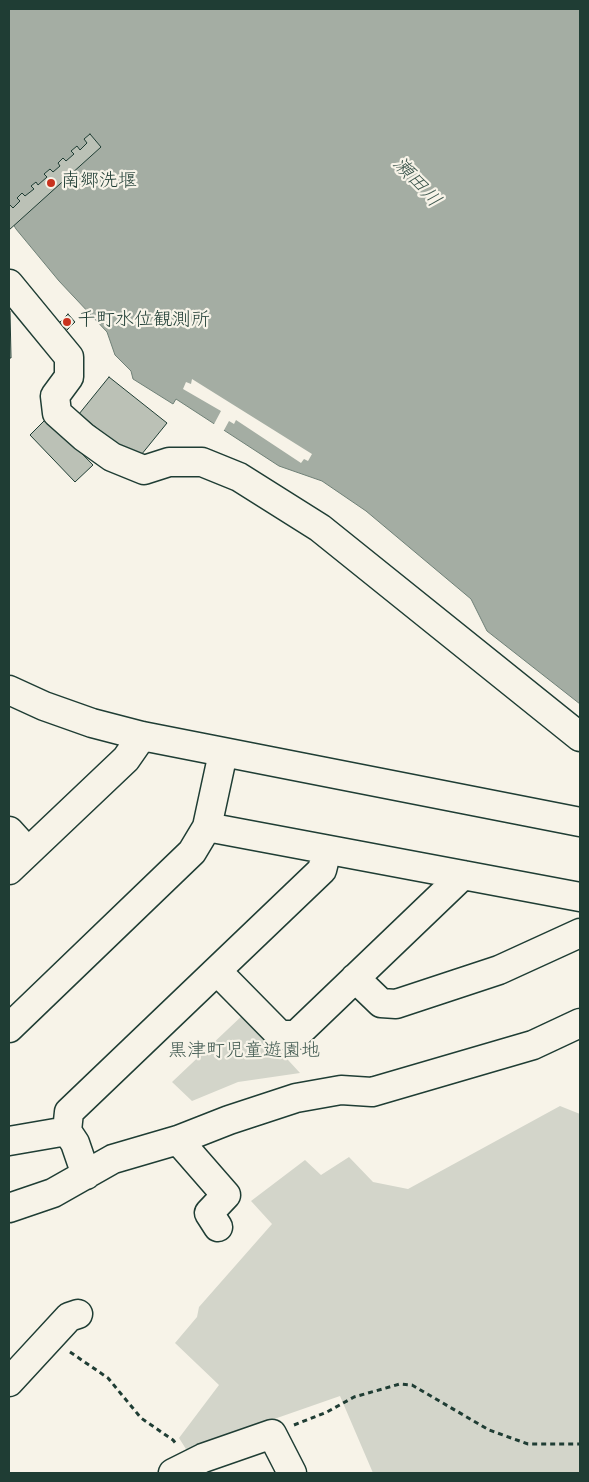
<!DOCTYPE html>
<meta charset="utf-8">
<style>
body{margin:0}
#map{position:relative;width:589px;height:1482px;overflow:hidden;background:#f7f3e8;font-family:"Gochi Hand",sans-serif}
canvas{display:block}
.frame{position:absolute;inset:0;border:10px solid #1f3d34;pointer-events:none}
</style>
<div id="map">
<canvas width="589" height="1482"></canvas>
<div class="frame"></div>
</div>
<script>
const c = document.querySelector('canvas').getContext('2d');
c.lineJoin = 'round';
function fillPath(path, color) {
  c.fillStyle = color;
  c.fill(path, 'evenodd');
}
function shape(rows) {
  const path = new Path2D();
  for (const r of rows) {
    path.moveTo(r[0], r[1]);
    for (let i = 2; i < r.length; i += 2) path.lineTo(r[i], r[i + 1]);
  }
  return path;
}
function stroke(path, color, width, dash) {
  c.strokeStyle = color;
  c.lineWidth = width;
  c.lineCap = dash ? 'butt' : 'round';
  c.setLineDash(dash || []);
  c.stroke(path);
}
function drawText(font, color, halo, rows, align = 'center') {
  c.font = font + ' "Gochi Hand","Klee One",sans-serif';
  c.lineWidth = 4.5;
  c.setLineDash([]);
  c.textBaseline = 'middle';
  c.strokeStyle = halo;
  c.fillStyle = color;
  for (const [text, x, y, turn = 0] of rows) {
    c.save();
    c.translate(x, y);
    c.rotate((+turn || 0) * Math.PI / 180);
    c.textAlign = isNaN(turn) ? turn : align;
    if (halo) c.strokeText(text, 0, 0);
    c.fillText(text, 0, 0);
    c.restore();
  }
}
fillPath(shape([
 [245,1013,300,1073,238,1082,192,1101,172,1082],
 [560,1106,580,1114,580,1473,373,1473,340,1396,277,1418,191,1457,179,1438,219,1385,175,1343,197,1317,199,1307,272,1224,251,1201,305,1160,321,1175,349,1157,373,1182,408,1189]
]), '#d3d5ca');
const water = shape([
 [9,9,580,9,580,704,487,631,471,599,366,511,322,481,279,466,176,399,173,404,133,379,131,371,115,355,107,332,59,281,16,229,9,217,9,9]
]);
fillPath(water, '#a4ada3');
stroke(water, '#6f8077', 1);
fillPath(shape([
 [192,379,312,454,308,461,304,459,301,463,236,420,234,424,229,421,223,432,213,426,221,411,183,389,186,382,191,384]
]), '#f7f3e8');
const building = shape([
 [90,134,101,147,9,230,9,204,13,208,20,201,17,198,22,193,25,196,34,189,31,186,36,182,38,185,47,177,44,174,50,169,53,172,60,166,58,163,63,158,66,161,74,154,71,151,77,146,80,150,87,143,84,139,90,134],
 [9,311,10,311,11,358,9,358,9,311],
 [68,314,75,322,66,331,59,323,68,314],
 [109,377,167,423,137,460,79,414,109,377],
 [47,418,93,465,75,482,30,435,47,418]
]);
fillPath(building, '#bbc1b6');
stroke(building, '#1f3d34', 1);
const minor = shape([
 [9,284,69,357,69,377,55,396,57,413,84,437,112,457,144,470,169,462,202,462,239,477,320,528,580,737],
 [9,690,44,706,92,723,142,736,580,822],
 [207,827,580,897],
 [9,831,28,852],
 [9,870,126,759,142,736],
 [217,971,280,1035,296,1035,463,875],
 [355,978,381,1003,396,1004,499,970,580,933],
 [9,1028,192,852,207,827,223,753],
 [178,1140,226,1195,209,1213,218,1227],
 [9,1141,67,1131],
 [86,1175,75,1143,67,1131,69,1112,322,870,327,850],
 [9,1208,53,1193,113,1159,178,1140,229,1120,296,1098,341,1090,372,1092,533,1045,580,1023],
 [9,1382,69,1317,78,1314],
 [173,1473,203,1458,272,1434,292,1473]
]);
stroke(minor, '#1f3d34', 31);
stroke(shape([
 [70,1352,108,1378,141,1418,173,1440,177,1445],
 [294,1425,327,1412,354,1397,400,1384,412,1385,489,1430,528,1444,580,1444]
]), '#1f3d34', 3, [5, 4]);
stroke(minor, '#f7f3e8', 28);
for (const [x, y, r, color] of [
 [51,183,5,"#c8321e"],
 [67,322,5,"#c8321e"]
]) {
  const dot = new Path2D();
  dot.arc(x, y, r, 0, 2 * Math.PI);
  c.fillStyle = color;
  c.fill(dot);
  stroke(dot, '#f7f3e8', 2);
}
drawText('19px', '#1f3d34', '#f7f3e8', [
 ["南郷洗堰",61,183],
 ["千町水位観測所",77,322]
], 'left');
drawText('19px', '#435b52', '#f7f3e8', [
 ["黒津町児童遊園地",244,1053]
]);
drawText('italic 20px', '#405950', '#f7f3e8', [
 ["瀬田川",415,184,47]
]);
</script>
